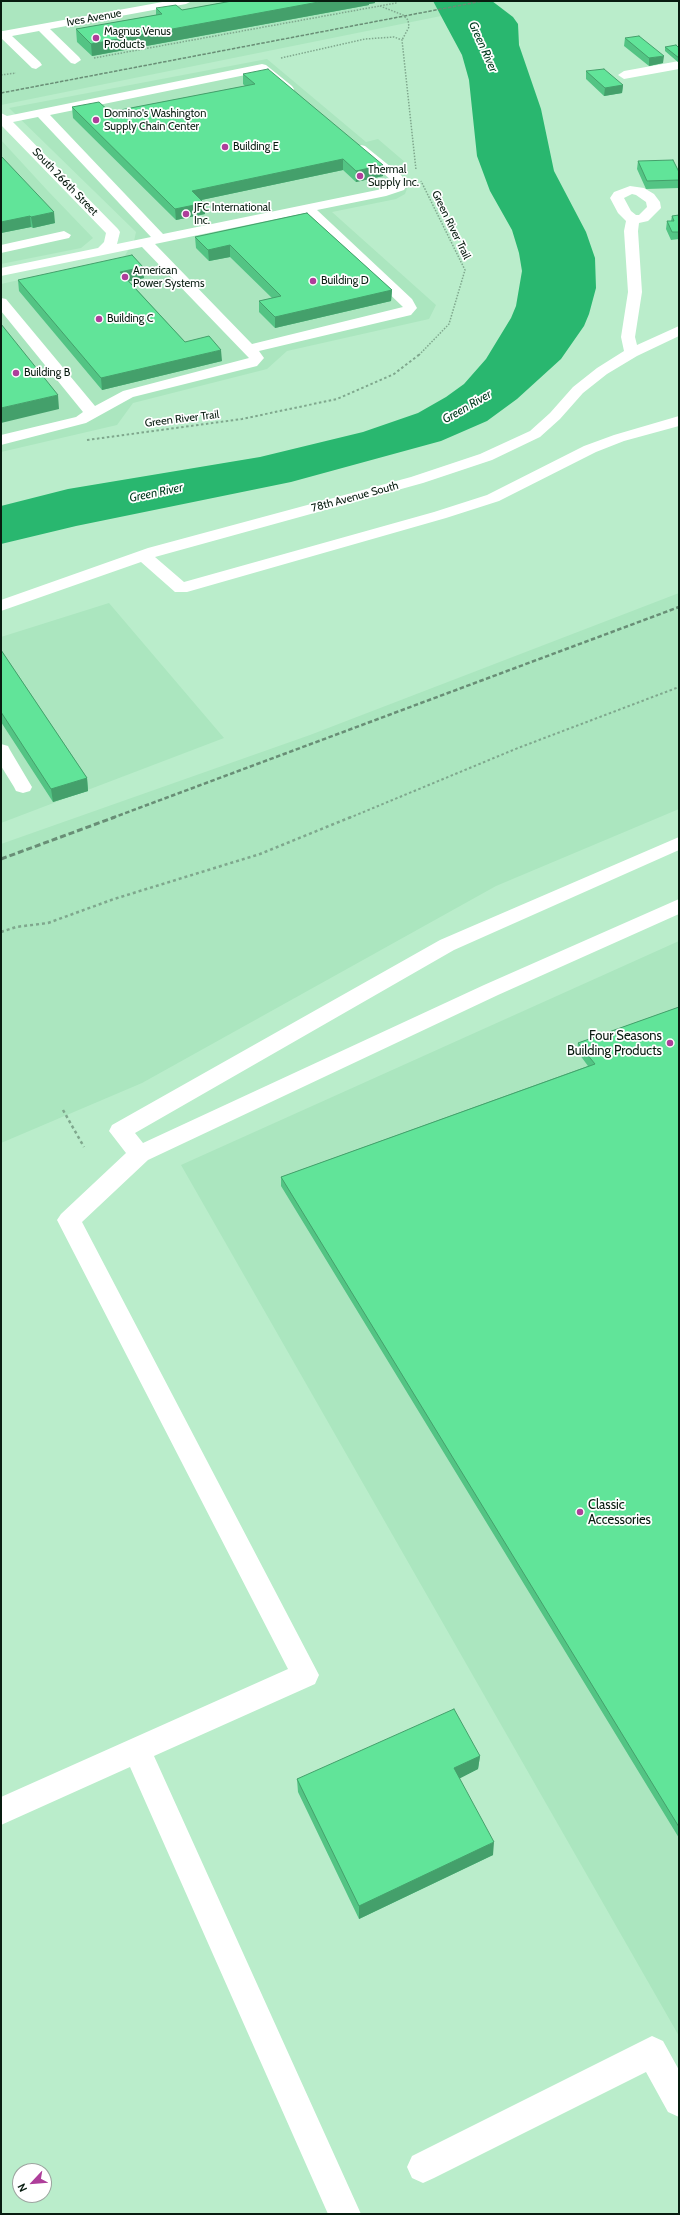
<!DOCTYPE html>
<style>
body{margin:0}
#map{position:relative;width:680px;height:2215px;overflow:hidden;background:#baedcb;font-family:Cabin,sans-serif}
canvas{display:block}
.frame{position:absolute;inset:0;border:2px solid #081c10;pointer-events:none}
.north{position:absolute;left:12px;top:2163px;width:40px;height:40px;box-sizing:border-box;background:#fff;border:1px solid #9ca49f;border-radius:50%;rotate:244deg;font-size:11px;font-weight:700;line-height:16px;text-align:center;color:#081c10}
.north::after{content:'';display:block;margin:auto;width:14px;height:18px;background:#ae3e9a;clip-path:polygon(50% 0,100% 100%,50% 72%,0 100%)}
</style>
<div id="map">
<canvas width="680" height="2215"></canvas>
<div class="frame"></div>
<div class="north">N</div>
</div>
<script>
const c = document.querySelector('canvas').getContext('2d');
c.lineJoin = 'round';
function fillPath(path, color) {
  c.fillStyle = color;
  c.fill(path, 'evenodd');
}
function shape(rows) {
  const path = new Path2D();
  for (const r of rows) {
    path.moveTo(r[0], r[1]);
    for (let i = 2; i < r.length; i += 2) path.lineTo(r[i], r[i + 1]);
  }
  return path;
}
function stroke(path, color, width, dash) {
  c.strokeStyle = color;
  c.lineWidth = width;
  c.lineCap = dash ? 'butt' : 'round';
  c.setLineDash(dash || []);
  c.stroke(path);
}
function drawText(font, color, halo, rows, align = 'center') {
  c.font = font + ' Cabin,sans-serif';
  c.lineWidth = 3.5;
  c.setLineDash([]);
  c.textBaseline = 'middle';
  c.strokeStyle = halo;
  c.fillStyle = color;
  for (const [text, x, y, turn = 0] of rows) {
    c.save();
    c.translate(x, y);
    c.rotate((+turn || 0) * Math.PI / 180);
    c.textAlign = isNaN(turn) ? turn : align;
    if (halo) c.strokeText(text, 0, 0);
    c.fillText(text, 0, 0);
    c.restore();
  }
}
fillPath(shape([
 [1,1,433,1,441,16,1,105],
 [267,59,366,142,378,139,406,163,395,166,405,175,408,186,405,194,396,199,332,212,436,305,429,319,287,351,267,369,133,403,117,425,1,452,1,284,124,257,134,241,136,232,9,108],
 [1,140,47,190,93,238,81,248,1,264],
 [679,593,679,809,496,886,142,1083,1,1143,1,844,310,735],
 [109,603,224,738,1,823,1,637],
 [679,941,679,2036,181,1165]
]), '#abe6bf');
fillPath(shape([
 [433,1,492,1,513,17,518,24,519,45,541,109,554,171,586,232,595,258,596,288,589,314,584,326,561,359,517,399,487,421,441,441,291,482,76,526,1,544,1,506,68,489,260,457,363,432,418,413,446,397,464,384,486,359,511,318,516,306,522,271,519,253,512,230,490,191,477,156,469,80,462,55]
]), '#29b76f');
stroke(shape([
 [380,6,403,15,408,20,409,27,402,40],
 [94,58,396,3,395,1],
 [281,58,365,39,394,37,402,40,416,170],
 [1,75,16,73],
 [419,355,449,324,465,270,421,181]
]), '#7fa78d', 1.5, [1.5, 1.5]);
stroke(shape([
 [87,440,242,419,337,399,394,374,420,354],
 [349,818,518,748,679,687]
]), '#7fa78d', 2, [2.5, 2.5]);
stroke(shape([
 [1,932,16,927,48,923,114,899,260,854,351,817],
 [63,1110,84,1147]
]), '#7fa78d', 2.5, [3, 3]);
fillPath(shape([
 [168,1,192,1,186,4,50,29,79,57,81,60,75,64,71,63,39,31,12,36,40,62,42,65,36,69,32,68,1,38,1,31,3,31,168,1],
 [679,61,679,69,624,79,618,75,624,71,679,61],
 [262,64,266,65,292,86,294,89,292,92,284,92,260,72,50,115,163,234,382,189,392,185,391,180,355,149,361,145,365,146,402,176,406,187,404,190,386,196,317,210,412,299,417,308,411,315,259,351,264,358,257,366,133,397,86,423,1,445,1,435,76,417,83,412,1,311,1,298,6,299,95,406,123,391,249,358,142,247,1,276,1,268,98,248,104,242,106,233,1,125,1,113,7,116,262,64],
 [38,117,151,237,117,244,120,232,118,229,13,122,38,117],
 [305,213,403,307,252,344,155,244,305,213],
 [630,186,644,188,654,194,660,202,661,208,648,221,639,223,638,231,642,292,635,337,637,345,679,326,679,336,637,356,607,374,583,393,560,419,540,437,492,460,423,483,155,557,184,582,434,512,487,495,584,446,614,435,679,416,679,426,624,441,596,452,499,501,446,518,187,592,175,592,141,562,1,611,1,600,148,548,411,477,480,454,530,431,550,413,573,387,597,368,624,351,621,337,628,292,624,231,626,221,618,213,610,198,614,192,630,186],
 [632,194,636,195,646,202,647,207,639,215,636,215,631,211,624,198,632,194],
 [64,231,71,235,69,238,1,253,1,245,64,231],
 [1,744,8,746,10,750,32,787,30,791,23,793,16,791,14,787,1,766,1,744],
 [679,837,679,850,454,950,135,1133,143,1143,484,985,679,899,679,914,498,995,148,1160,82,1222,319,1675,315,1684,154,1756,361,2214,328,2214,130,1767,1,1825,1,1797,288,1669,57,1220,61,1214,126,1153,109,1131,112,1125,440,940,679,837],
 [652,2036,663,2041,679,2070,679,2117,668,2112,646,2072,434,2178,423,2183,412,2178,407,2167,412,2156,652,2036]
]), '#fff');
stroke(shape([
 [1,93,483,1]
]), '#698e76', 1.5, [3.5, 1.5]);
stroke(shape([
 [112,818,679,607]
]), '#698e76', 2.5, [4.5, 2.5]);
stroke(shape([
 [1,859,115,817]
]), '#698e76', 3, [6, 3]);
fillPath(shape([
 [232,1,375,1,375,3,369,4,369,5,92,56,77,42,76,29,156,15,156,8,182,10],
 [625,38,663,63,649,66,624,46],
 [665,47,679,48,679,63,665,51],
 [586,71,623,85,622,93,604,96,586,79],
 [243,74,383,176,356,182,343,170,201,200,205,214,176,220,73,118,72,107,110,112,245,86,243,84],
 [1,156,55,223,33,228,31,227,1,233],
 [638,161,679,172,679,188,646,189,637,169],
 [307,213,392,290,391,301,275,328,259,312,259,301,272,298,230,257,209,261,196,248,195,237],
 [679,215,679,239,671,240,666,229,667,221,671,221,672,216],
 [144,278,129,281,185,342,222,361,102,390,19,291,18,280],
 [1,650,87,778,88,791,53,802,1,722],
 [679,1007,679,1838,281,1186,281,1177,588,1066,577,1051,578,1043],
 [480,1756,478,1769,459,1778,493,1855,359,1919,298,1792,297,1779]
]), '#53c484');
fillPath(shape([
 [324,1,375,1,375,3,369,4,369,5,92,56,91,44],
 [664,56,663,63,649,66,649,58],
 [623,85,622,93,604,96,605,88],
 [343,159,343,170,192,202,192,191],
 [383,165,383,176,356,182,356,171],
 [204,203,205,214,176,220,175,209],
 [54,212,55,223,33,228,31,217],
 [30,216,31,227,1,233,1,222],
 [230,245,230,257,209,261,208,250],
 [143,267,144,278,121,283,120,272],
 [392,290,391,301,275,328,275,317],
 [221,350,222,361,102,390,101,378],
 [58,395,59,409,1,423,1,408],
 [87,778,88,791,53,802,51,789],
 [480,1756,478,1769,453,1782,454,1768],
 [494,1842,493,1855,359,1919,359,1906]
]), '#44a06b');
const building = shape([
 [232,1,324,1,91,44,76,29,162,14,156,8,176,5,182,10,232,1],
 [639,36,664,56,649,58,625,38,639,36],
 [676,45,679,48,679,58,665,47,676,45],
 [268,69,383,165,356,171,343,159,192,191,204,203,175,209,72,107,99,102,110,112,255,84,243,74,268,69],
 [604,69,623,85,605,88,586,71,604,69],
 [1,156,54,212,31,217,30,216,1,222,1,156],
 [673,160,679,172,679,180,647,181,638,161,673,160],
 [307,213,392,290,275,317,259,301,281,296,230,245,208,250,195,237,307,213],
 [679,215,679,232,672,232,667,221,674,221,672,216,679,215],
 [132,255,143,267,120,272,185,342,209,336,221,350,101,378,18,280,132,255],
 [1,324,58,395,1,408,1,324],
 [1,650,87,778,51,789,1,712,1,650],
 [679,1007,679,1827,281,1177,595,1064,578,1043,679,1007],
 [454,1709,480,1756,454,1768,494,1842,359,1906,297,1779,454,1709]
]);
fillPath(building, '#61e499');
stroke(building, '#44a06b', 1);
for (const [x, y, r, color] of [
 [96,38,4,"#ae3e9a"],
 [96,120,4,"#ae3e9a"],
 [225,147,4,"#ae3e9a"],
 [360,176,4,"#ae3e9a"],
 [186,214,4,"#ae3e9a"],
 [125,277,4,"#ae3e9a"],
 [313,281,4,"#ae3e9a"],
 [99,319,4,"#ae3e9a"],
 [16,373,4,"#ae3e9a"],
 [670,1043,4,"#ae3e9a"],
 [580,1512,4,"#ae3e9a"]
]) {
  const dot = new Path2D();
  dot.arc(x, y, r, 0, 2 * Math.PI);
  c.fillStyle = color;
  c.fill(dot);
  stroke(dot, '#fff', 1.5);
}
drawText('11px', '#081c10', '#fff', [
 ["Ives Avenue",94,18,-10],
 ["South 266th Street",65,182,46],
 ["Green River Trail",451,225,64],
 ["Green River Trail",182,419,-7],
 ["78th Avenue South",355,497,-15]
]);
drawText('11px', '#081c10', '#fff', [
 ["Magnus Venus",104,32],
 ["Products",104,45],
 ["Domino's Washington",104,114],
 ["Supply Chain Center",104,127],
 ["Building E",233,147],
 ["Thermal",368,170],
 ["Supply Inc.",368,183],
 ["JFC International",194,208],
 ["Inc.",194,221],
 ["American",133,271],
 ["Power Systems",133,284],
 ["Building D",321,281],
 ["Building C",107,319],
 ["Building B",24,373]
], 'left');
drawText('italic 12px', '#023b1f', '#fff', [
 ["Green River",483,47,66],
 ["Green River",467,407,-30],
 ["Green River",156,493,-12]
]);
drawText('13px', '#081c10', '#fff', [
 ["Four Seasons",662,1036],
 ["Building Products",662,1051],
 ["Classic",588,1505,"left"],
 ["Accessories",588,1520,"left"]
], 'right');
</script>
